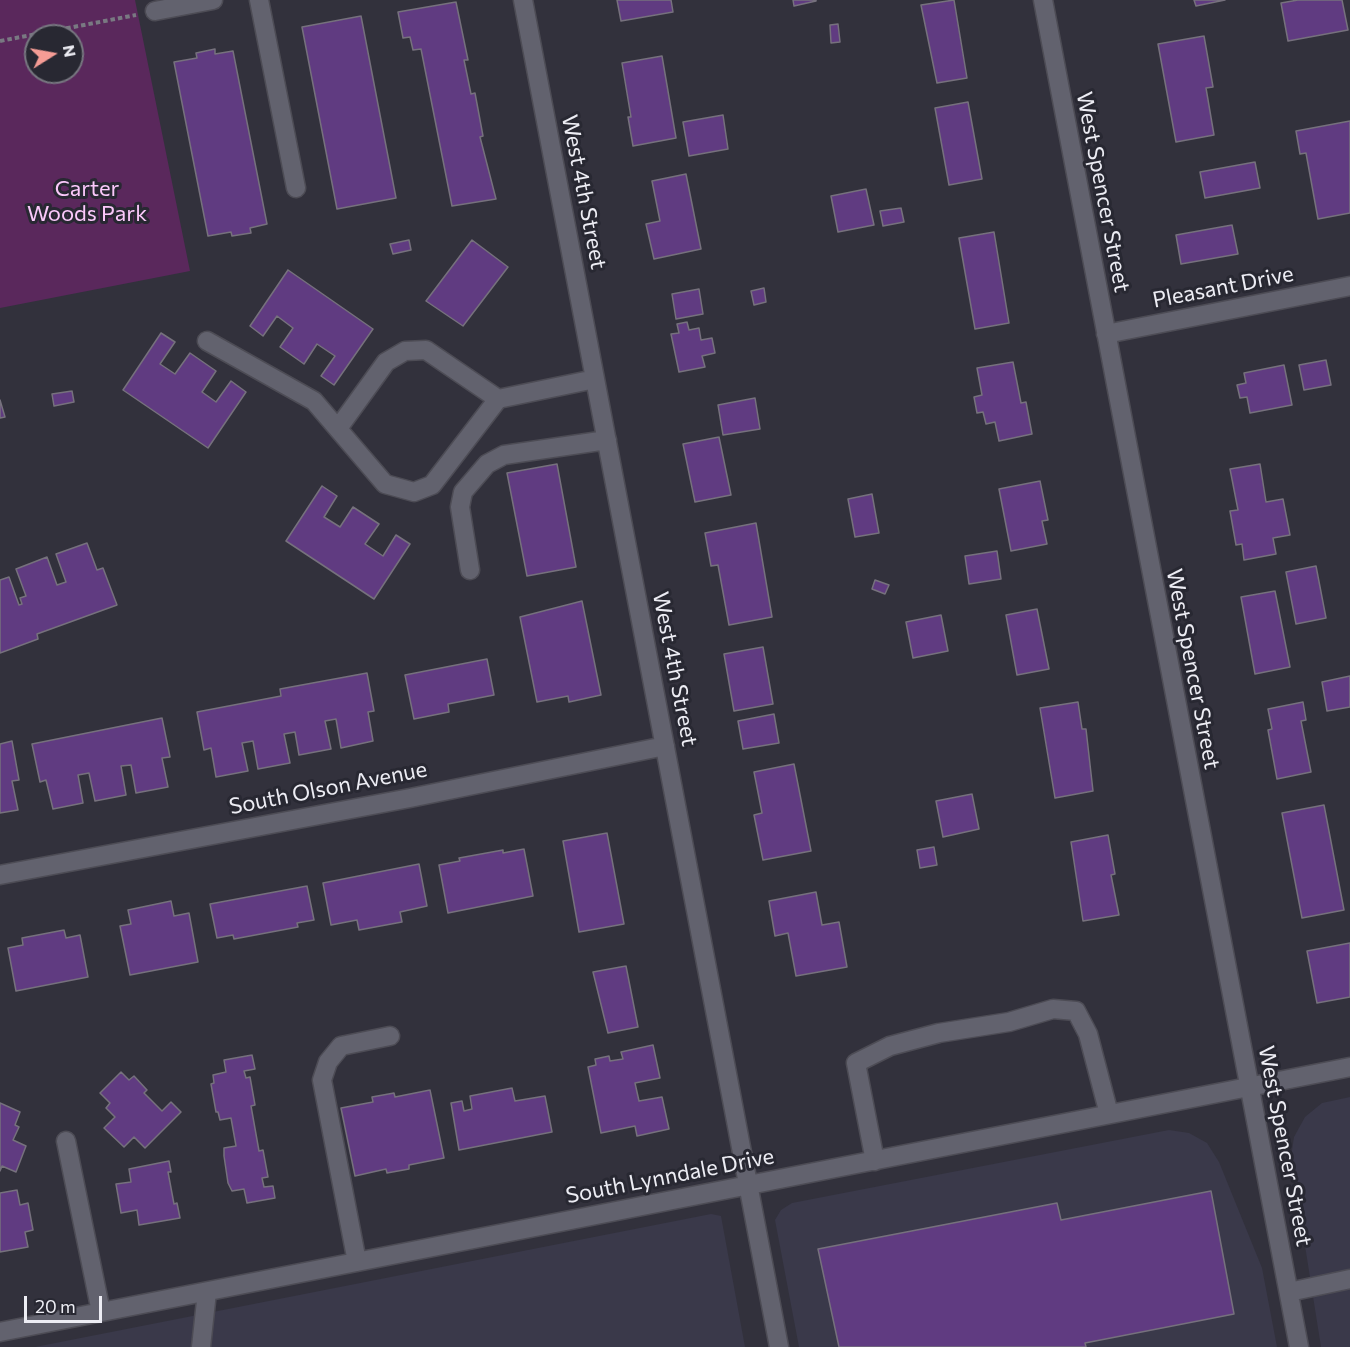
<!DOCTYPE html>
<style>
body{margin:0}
#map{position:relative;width:1350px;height:1347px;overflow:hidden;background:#32313c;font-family:Commissioner,sans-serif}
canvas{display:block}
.north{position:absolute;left:24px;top:24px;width:60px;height:60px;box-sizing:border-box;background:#282832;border:2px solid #777780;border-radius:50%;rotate:79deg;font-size:16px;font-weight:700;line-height:24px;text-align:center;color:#ededf4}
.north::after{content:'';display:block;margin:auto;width:21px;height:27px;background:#f59c95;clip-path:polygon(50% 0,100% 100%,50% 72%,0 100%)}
.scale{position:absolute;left:24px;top:1296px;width:78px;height:27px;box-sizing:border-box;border:3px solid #ededf4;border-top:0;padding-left:8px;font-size:18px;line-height:21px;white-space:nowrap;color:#ededf4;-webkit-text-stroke:4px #282832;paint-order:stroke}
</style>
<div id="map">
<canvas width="1350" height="1347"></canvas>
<div class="north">N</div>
<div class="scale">20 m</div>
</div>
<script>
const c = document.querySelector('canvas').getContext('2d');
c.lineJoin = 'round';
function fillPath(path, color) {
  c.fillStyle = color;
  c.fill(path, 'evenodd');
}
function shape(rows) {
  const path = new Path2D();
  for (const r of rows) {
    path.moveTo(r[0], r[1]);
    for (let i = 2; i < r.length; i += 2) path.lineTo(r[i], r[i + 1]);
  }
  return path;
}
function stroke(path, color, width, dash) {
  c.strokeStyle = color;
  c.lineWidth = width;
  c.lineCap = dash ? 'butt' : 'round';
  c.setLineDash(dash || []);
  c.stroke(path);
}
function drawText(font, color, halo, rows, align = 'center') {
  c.font = font + ' Commissioner,sans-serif';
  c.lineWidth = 6;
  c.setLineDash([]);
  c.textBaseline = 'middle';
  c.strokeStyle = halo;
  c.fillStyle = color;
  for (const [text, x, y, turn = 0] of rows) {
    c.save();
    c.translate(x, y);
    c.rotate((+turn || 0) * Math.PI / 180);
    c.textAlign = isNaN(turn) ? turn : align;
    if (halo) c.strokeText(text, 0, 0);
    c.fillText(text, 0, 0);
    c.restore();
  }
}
fillPath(shape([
 [1350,1097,1350,1347,1321,1347,1291,1157,1294,1137,1305,1117,1322,1103],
 [1169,1130,1189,1133,1207,1143,1219,1162,1262,1268,1277,1347,799,1347,775,1220,781,1210,792,1203],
 [711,1214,721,1216,745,1347,35,1347]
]), '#3a394a');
fillPath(shape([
 [0,0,135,0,190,271,0,308],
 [36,36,72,36,72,72,36,72]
]), '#5a285c');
const building = shape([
 [617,0,671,0,673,12,621,21,617,0],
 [793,0,816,0,816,1,794,6,793,0],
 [954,0,967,78,937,83,921,5,954,0],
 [1194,0,1225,0,1196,6,1194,0],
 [1298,0,1342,0,1348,30,1288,41,1281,3,1298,0],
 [456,2,468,60,464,60,471,94,475,93,483,136,480,137,496,199,452,206,421,49,413,50,410,37,403,38,398,12,456,2],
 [361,16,396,198,337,209,302,27,361,16],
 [838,24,840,42,831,43,830,25,838,24],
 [1204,36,1213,87,1206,88,1214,135,1176,142,1158,44,1204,36],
 [215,49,215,54,233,51,267,224,250,228,251,233,232,236,231,232,208,236,174,62,197,58,196,53,215,49],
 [662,56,676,138,633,146,628,117,631,117,622,63,662,56],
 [968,102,982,179,949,185,935,108,968,102],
 [723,115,728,149,689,156,683,122,723,115],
 [1350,121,1350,213,1318,219,1306,153,1300,154,1296,131,1350,121],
 [1255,162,1260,188,1205,198,1200,172,1255,162],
 [686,174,701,249,654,259,646,224,660,221,652,181,686,174],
 [866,189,874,225,838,232,831,196,866,189],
 [901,208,904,222,883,226,880,211,901,208],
 [1232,225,1238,254,1181,264,1176,235,1232,225],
 [994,232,1009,323,975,329,959,238,994,232],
 [409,240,411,250,393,254,390,244,409,240],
 [472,240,508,267,463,326,426,301,472,240],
 [288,270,373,329,334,385,321,376,335,356,317,344,304,364,280,347,293,328,277,316,263,336,250,326,288,270],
 [764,288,766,302,754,305,751,291,764,288],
 [699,289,703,314,676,319,672,294,699,289],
 [687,322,689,330,699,328,701,340,712,338,715,353,702,356,705,367,679,372,671,334,679,333,677,324,687,322],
 [161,333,175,342,160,364,175,374,190,353,216,371,202,392,216,402,231,381,246,392,208,448,123,390,161,333],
 [1326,360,1331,385,1304,390,1299,365,1326,360],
 [1013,362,1021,403,1026,402,1032,434,999,441,995,422,986,424,983,412,977,413,974,397,982,395,977,368,1013,362],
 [1284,365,1292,405,1250,413,1247,397,1240,398,1237,385,1246,383,1244,373,1284,365],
 [72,391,74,402,54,406,52,394,72,391],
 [755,398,760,429,723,435,718,405,755,398],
 [0,400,5,417,0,418,0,400],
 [719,437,731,495,695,502,683,444,719,437],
 [557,464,576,567,527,576,507,473,557,464],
 [1260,464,1266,502,1283,499,1290,535,1273,538,1276,554,1244,560,1242,544,1236,545,1230,511,1238,510,1230,469,1260,464],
 [1040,481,1048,520,1042,521,1047,544,1011,551,999,489,1040,481],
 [322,486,337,496,324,517,340,527,353,507,379,524,365,544,383,556,396,535,410,544,374,599,286,541,322,486],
 [872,494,879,533,855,537,848,499,872,494],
 [756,523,772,617,729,625,718,565,711,566,705,533,756,523],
 [87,543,97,570,103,568,117,605,37,634,38,639,0,653,0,580,9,577,19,605,22,604,20,598,26,596,16,569,47,557,57,585,66,582,56,554,87,543],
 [997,551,1001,579,969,584,965,556,997,551],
 [1316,566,1326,618,1296,624,1286,572,1316,566],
 [875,580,889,585,885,594,872,589,875,580],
 [1275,591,1290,667,1255,674,1241,597,1275,591],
 [582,601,601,695,569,702,568,696,537,702,520,617,582,601],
 [1037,609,1049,669,1017,675,1006,615,1037,609],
 [941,615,948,651,913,658,906,622,941,615],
 [763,647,773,704,734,711,724,654,763,647],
 [487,659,494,695,448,704,449,712,414,719,405,675,487,659],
 [367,673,374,711,368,712,373,741,341,748,336,719,325,721,331,749,299,755,295,732,284,734,290,763,258,769,253,741,242,743,248,771,216,777,211,748,204,750,197,712,281,696,280,689,367,673],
 [1350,676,1350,707,1327,711,1322,682,1350,676],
 [1078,702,1082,729,1086,729,1093,791,1055,798,1040,708,1078,702],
 [1303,702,1306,720,1301,721,1311,772,1277,779,1268,730,1272,729,1268,709,1303,702],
 [774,714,779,743,743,749,738,721,774,714],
 [162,718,170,757,162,758,168,787,136,793,131,765,121,766,126,795,95,801,89,773,78,775,83,803,53,809,46,780,40,782,32,744,162,718],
 [12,741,19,780,12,781,18,810,0,813,0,744,12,741],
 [794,764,811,851,763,860,754,815,762,813,754,772,794,764],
 [972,794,979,829,943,837,936,801,972,794],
 [1324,805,1344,910,1302,918,1282,813,1324,805],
 [607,833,624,924,579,932,563,841,607,833],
 [1108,835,1115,874,1111,875,1119,915,1083,921,1071,842,1108,835],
 [934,847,937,865,920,868,917,850,934,847],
 [524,849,533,896,448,913,439,865,460,861,459,858,503,850,503,853,524,849],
 [419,864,427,906,400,912,402,922,359,930,357,920,331,925,323,883,419,864],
 [307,886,314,920,297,923,298,927,234,939,233,935,217,938,210,904,307,886],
 [816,892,822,925,839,922,847,967,796,976,788,933,775,936,769,901,816,892],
 [171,901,174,916,189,913,198,962,130,975,120,926,131,924,128,910,171,901],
 [64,930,66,938,80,935,88,977,16,991,8,948,23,945,22,938,64,930],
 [1350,943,1350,997,1317,1003,1307,951,1350,943],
 [626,966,638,1027,608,1033,593,972,626,966],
 [653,1045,660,1078,635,1083,639,1101,662,1097,669,1129,637,1136,635,1126,601,1133,588,1067,596,1065,595,1059,609,1056,610,1061,623,1059,621,1052,653,1045],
 [252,1055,255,1069,244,1071,246,1078,250,1077,255,1105,251,1106,259,1151,263,1150,268,1177,262,1178,264,1187,273,1186,275,1198,247,1203,244,1189,232,1191,228,1183,224,1156,224,1148,236,1146,231,1118,220,1120,218,1112,216,1112,211,1084,214,1083,213,1075,226,1072,224,1060,252,1055],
 [121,1072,129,1080,134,1076,147,1090,144,1093,162,1111,171,1102,181,1112,145,1148,134,1137,124,1147,104,1128,115,1117,106,1108,110,1103,100,1093,121,1072],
 [512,1088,515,1101,545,1096,552,1132,459,1150,451,1103,462,1101,464,1111,472,1109,470,1096,512,1088],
 [430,1090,444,1158,409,1165,409,1169,387,1173,386,1169,355,1176,341,1108,373,1102,372,1097,394,1093,395,1097,430,1090],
 [0,1103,20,1112,15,1125,19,1127,13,1140,26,1146,16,1172,2,1166,0,1171,0,1103],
 [169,1161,171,1172,168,1172,174,1204,177,1203,180,1218,139,1225,137,1210,121,1213,116,1184,131,1182,129,1169,169,1161],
 [17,1190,20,1205,28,1203,33,1230,25,1232,28,1247,0,1252,0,1193,17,1190],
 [1211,1191,1234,1314,1085,1343,1086,1347,839,1347,818,1249,1057,1203,1061,1220,1211,1191]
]);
fillPath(building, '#603b81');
stroke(building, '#76717d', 1.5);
const minor = shape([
 [259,0,296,188],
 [523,0,779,1347],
 [1043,0,1299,1347],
 [155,11,213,0],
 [1106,334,1350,286],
 [207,341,314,401,385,484,414,492,432,485,498,399,595,379],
 [339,427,386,362,405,351,426,350,498,399],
 [470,570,460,507,463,492,487,464,504,455,607,440],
 [0,875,410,798,665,746],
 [66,1141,101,1312],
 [875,1161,856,1063,890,1046,939,1033,1009,1022,1053,1009,1076,1011,1088,1034,1109,1114],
 [357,1262,322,1080,328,1062,341,1046,390,1036],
 [1289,1292,1350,1279],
 [0,1332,1350,1067],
 [201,1347,207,1292]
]);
stroke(minor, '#4d4c55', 21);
stroke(shape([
 [0,41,136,15]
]), '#797982', 4, [4.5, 3]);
stroke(minor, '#62626e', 18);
drawText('22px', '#fbc8fb', '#282832', [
 ["Carter",87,189],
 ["Woods Park",87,214]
]);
drawText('22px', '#ededf4', '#282832', [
 ["West 4th Street",584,192,79],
 ["West Spencer Street",1103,192,79],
 ["Pleasant Drive",1223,287,-11],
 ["West 4th Street",675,669,79],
 ["West Spencer Street",1193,669,79],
 ["South Olson Avenue",328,788,-11],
 ["West Spencer Street",1285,1146,79],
 ["South Lynndale Drive",670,1176,-11]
]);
</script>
